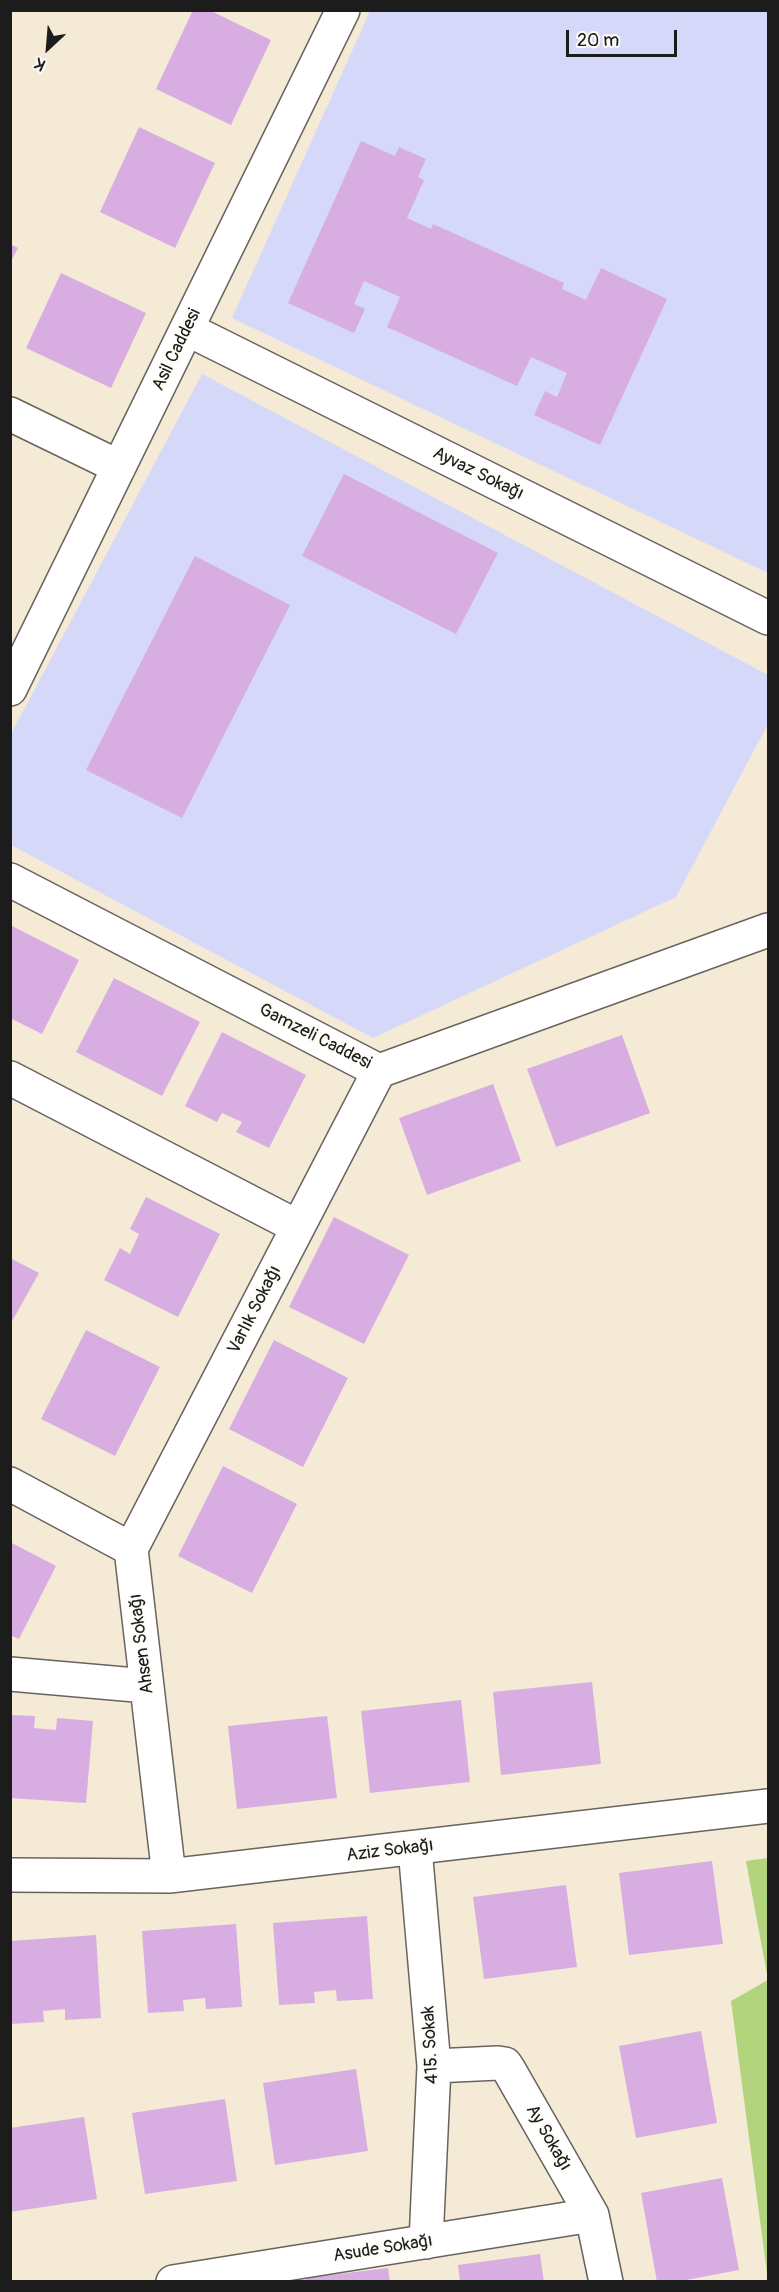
<!DOCTYPE html>
<meta charset="utf-8">
<style>
body{margin:0}
#map{position:relative;width:779px;height:2292px;overflow:hidden;background:#f4ead5;font-family:Pangolin,sans-serif}
canvas{display:block}
.frame{position:absolute;inset:0;border:12px solid #1c1c1c;pointer-events:none}
.north{position:absolute;left:18px;top:18px;width:60px;height:60px;-webkit-text-stroke:4px #fdfcf7;paint-order:stroke;rotate:206deg;font-size:16px;font-weight:700;line-height:24px;text-align:center;color:#1c1c1c}
.north::after{content:'';display:block;margin:auto;width:21px;height:27px;background:#1c1c1c;clip-path:polygon(50% 0,100% 100%,50% 72%,0 100%)}
.scale{position:absolute;left:566px;top:30px;width:111px;height:27px;box-sizing:border-box;border:3px solid #1c1c1c;border-top:0;padding-left:8px;font-size:18px;line-height:21px;white-space:nowrap;color:#1c1c1c;-webkit-text-stroke:4px #fdfcf7;paint-order:stroke}
</style>
<div id="map">
<canvas width="779" height="2292"></canvas>
<div class="frame"></div>
<div class="north">K</div>
<div class="scale">20 m</div>
</div>
<script>
const c = document.querySelector('canvas').getContext('2d');
c.lineJoin = 'round';
function fillPath(path, color) {
  c.fillStyle = color;
  c.fill(path, 'evenodd');
}
function shape(rows) {
  const path = new Path2D();
  for (const r of rows) {
    path.moveTo(r[0], r[1]);
    for (let i = 2; i < r.length; i += 2) path.lineTo(r[i], r[i + 1]);
  }
  return path;
}
function stroke(path, color, width, dash) {
  c.strokeStyle = color;
  c.lineWidth = width;
  c.lineCap = dash ? 'butt' : 'round';
  c.setLineDash(dash || []);
  c.stroke(path);
}
function drawText(font, color, halo, rows, align = 'center') {
  c.font = font + ' Pangolin,sans-serif';
  c.lineWidth = 4.5;
  c.setLineDash([]);
  c.textBaseline = 'middle';
  c.strokeStyle = halo;
  c.fillStyle = color;
  for (const [text, x, y, turn = 0] of rows) {
    c.save();
    c.translate(x, y);
    c.rotate((+turn || 0) * Math.PI / 180);
    c.textAlign = isNaN(turn) ? turn : align;
    if (halo) c.strokeText(text, 0, 0);
    c.fillText(text, 0, 0);
    c.restore();
  }
}
fillPath(shape([
 [370,11,768,11,768,573,232,318],
 [202,374,768,675,768,724,676,897,373,1038,11,845,11,734]
]), '#d5d8f9');
fillPath(shape([
 [768,1858,768,2281,731,2001,768,1980,746,1861]
]), '#b1d47c');
fillPath(shape([
 [193,10,209,10,271,40,231,125,156,89],
 [139,127,215,163,175,248,100,212],
 [361,141,395,156,399,147,426,159,418,177,424,180,407,218,431,229,433,224,564,283,562,289,586,300,601,268,667,299,600,445,534,415,545,391,557,397,567,373,531,357,517,386,387,327,400,297,364,281,354,304,365,309,354,333,288,303],
 [10,244,18,248,10,263],
 [61,273,146,313,111,388,26,348],
 [344,474,498,553,456,634,302,556],
 [195,556,290,605,182,818,86,770],
 [10,925,79,960,42,1034,10,1018],
 [114,978,200,1022,162,1096,76,1052],
 [222,1032,306,1075,269,1148,236,1132,242,1122,222,1113,217,1122,185,1106],
 [622,1035,650,1113,556,1147,527,1069],
 [493,1084,521,1161,427,1195,399,1118],
 [146,1197,220,1234,178,1317,104,1280,120,1248,130,1254,139,1234,130,1229],
 [334,1217,409,1255,364,1344,289,1307],
 [10,1258,39,1273,10,1325],
 [86,1330,160,1367,115,1456,41,1419],
 [274,1340,348,1378,303,1467,229,1429],
 [223,1466,297,1504,252,1593,178,1556],
 [10,1542,56,1566,19,1639,10,1635],
 [592,1682,601,1764,501,1775,493,1692],
 [461,1700,470,1782,370,1793,361,1711],
 [10,1715,35,1716,34,1728,56,1730,57,1718,93,1721,86,1803,10,1798],
 [327,1716,337,1798,237,1809,228,1726],
 [712,1861,723,1944,629,1955,619,1873],
 [566,1885,577,1967,484,1979,473,1897],
 [367,1916,373,1999,337,2001,336,1990,314,1992,315,2003,279,2005,273,1923],
 [236,1924,242,2007,206,2009,205,1998,183,2000,184,2011,148,2013,142,1931],
 [96,1935,101,2018,65,2020,65,2009,43,2011,44,2022,10,2024,10,1941],
 [701,2031,717,2123,636,2138,619,2046],
 [356,2069,368,2151,275,2165,263,2083],
 [225,2099,237,2181,145,2194,132,2113],
 [84,2117,97,2199,10,2212,10,2128],
 [722,2178,739,2270,675,2282,657,2282,641,2193],
 [540,2254,544,2282,460,2282,458,2265],
 [388,2268,390,2282,306,2282,306,2278]
]), '#d8aee2');
const minor = shape([
 [187,329,768,618],
 [10,414,119,467],
 [10,689,343,10],
 [10,880,379,1071,768,930],
 [10,1078,298,1227],
 [10,1484,131,1549,169,1876],
 [131,1549,379,1071],
 [10,1674,147,1686],
 [415,1848,434,2066,426,2242],
 [10,1875,169,1876,768,1806],
 [434,2066,498,2063,505,2064,509,2070,592,2215,606,2282],
 [173,2282,592,2215]
]);
stroke(minor, '#68645d', 36);
stroke(minor, '#fff', 33);
drawText('18px', '#1c1c1c', '#fdfcf7', [
 ["Asil Caddesi",177,350,-64],
 ["Ayvaz Sokağı",478,474,26],
 ["Gamzeli Caddesi",315,1037,27],
 ["Varlık Sokağı",255,1310,-63],
 ["Ahsen Sokağı",142,1644,-97],
 ["Aziz Sokağı",390,1851,-7],
 ["415. Sokak",431,2045,-93],
 ["Ay Sokağı",548,2138,60],
 ["Asude Sokağı",383,2249,-9]
]);
</script>
